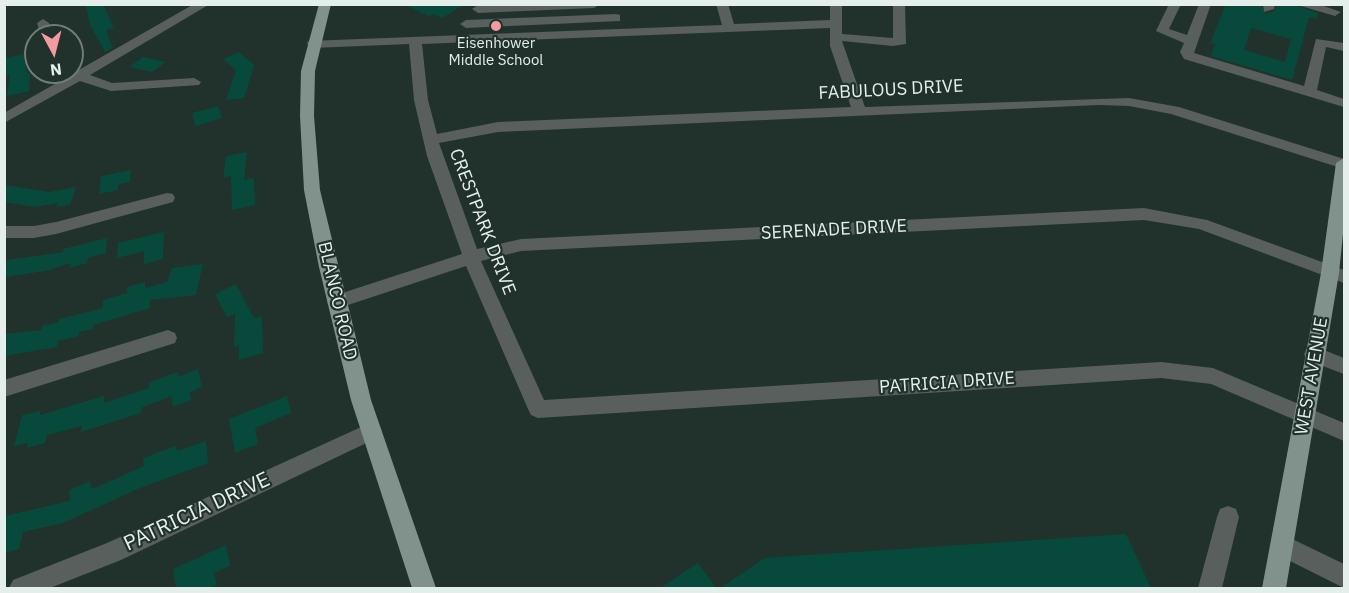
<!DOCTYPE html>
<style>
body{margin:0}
#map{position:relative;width:1349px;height:593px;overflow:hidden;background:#21312c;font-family:"IBM Plex Sans",sans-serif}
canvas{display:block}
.frame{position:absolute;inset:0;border:6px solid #e4eeea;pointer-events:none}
.north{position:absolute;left:24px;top:24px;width:60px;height:60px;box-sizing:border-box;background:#21312c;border:2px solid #6f7d78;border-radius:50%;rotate:173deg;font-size:16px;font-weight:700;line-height:24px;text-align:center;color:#e4eeea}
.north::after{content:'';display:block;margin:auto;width:21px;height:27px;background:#f49aa1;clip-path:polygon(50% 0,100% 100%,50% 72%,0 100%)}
</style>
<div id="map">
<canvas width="1349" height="593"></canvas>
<div class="frame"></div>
<div class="north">N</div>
</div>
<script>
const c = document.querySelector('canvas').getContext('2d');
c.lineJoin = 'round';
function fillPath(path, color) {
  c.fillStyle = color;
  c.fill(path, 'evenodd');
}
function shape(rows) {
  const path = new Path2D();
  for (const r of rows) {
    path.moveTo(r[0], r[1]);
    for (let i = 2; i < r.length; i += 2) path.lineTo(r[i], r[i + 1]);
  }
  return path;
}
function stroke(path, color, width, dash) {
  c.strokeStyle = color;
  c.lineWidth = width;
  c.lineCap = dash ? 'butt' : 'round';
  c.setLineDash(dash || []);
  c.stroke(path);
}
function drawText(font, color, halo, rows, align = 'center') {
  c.font = font + ' "IBM Plex Sans",sans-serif';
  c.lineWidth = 4.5;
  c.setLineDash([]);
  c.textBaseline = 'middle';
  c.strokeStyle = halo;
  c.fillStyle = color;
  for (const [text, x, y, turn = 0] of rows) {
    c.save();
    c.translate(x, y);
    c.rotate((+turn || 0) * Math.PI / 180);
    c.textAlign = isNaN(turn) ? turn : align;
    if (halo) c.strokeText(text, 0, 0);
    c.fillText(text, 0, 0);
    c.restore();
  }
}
fillPath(shape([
 [93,4,103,4,114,28,106,30,113,48,105,52,90,25,86,6],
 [403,4,465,4,442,18,433,14,429,16],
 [1226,4,1261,4,1265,14,1275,11,1277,4,1292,4,1318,13,1317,19,1309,17,1292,80,1211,56,1215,44,1210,43],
 [1251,28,1291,39,1285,62,1244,50],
 [239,52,254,65,244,98,226,100,236,70,223,59],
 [23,54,27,74,30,73,29,91,7,96,10,75,4,76,4,59],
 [143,57,166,62,152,72,129,67],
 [218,106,222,118,195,126,192,113],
 [247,152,244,180,254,178,255,205,232,210,231,176,223,178,226,156],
 [131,170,130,182,119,184,118,190,99,194,101,176],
 [4,185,50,192,76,187,70,205,56,207,58,203,35,207,4,202],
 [164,232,163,259,144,264,144,251,117,258,118,243],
 [107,238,106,253,88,258,87,263,70,268,71,263,46,271,4,277,7,260,63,252,63,249],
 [203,264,196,295,150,300,150,308,93,325,93,329,79,332,79,336,58,341,57,347,4,356,4,334,41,330,42,326,59,322,59,319,103,308,103,300,127,293,127,287,145,282,145,288,167,282,172,268],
 [236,284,254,318,262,316,263,353,239,360,239,346,234,347,235,314,227,317,215,294],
 [198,369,202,387,189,393,191,400,173,407,171,396,141,408,141,413,81,432,82,426,47,435,45,443,27,448,28,443,14,446,22,415,41,411,40,415,104,396,104,403,149,388,149,383,177,372,178,377],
 [287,396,291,413,255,428,258,444,235,453,229,419],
 [206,441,208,463,140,488,63,523,23,532,19,549,4,553,4,516,70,501,69,490,90,481,92,489,144,466,143,458,176,446,177,451],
 [1126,534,1151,588,721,588,764,558],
 [226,545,230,566,214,573,217,585,209,588,176,588,173,569],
 [698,563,716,588,660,588]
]), '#074a3c');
fillPath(shape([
 [194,4,210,4,90,75,112,83,194,78,201,82,199,85,111,91,80,81,4,123,4,113,67,77,67,72,77,71,194,4],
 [498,4,600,4,594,8,478,13,472,9,478,5,498,4],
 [716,4,728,4,734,24,830,20,830,4,842,4,842,34,893,38,893,4,905,4,906,44,893,46,842,41,865,107,1129,98,1179,107,1344,159,1344,169,1171,114,1129,106,1099,105,498,132,439,143,477,249,521,239,1144,208,1207,220,1344,270,1344,283,1199,229,1144,220,521,251,481,261,544,400,1161,362,1213,368,1344,423,1344,441,1211,384,1161,378,538,418,531,415,528,409,466,266,336,309,330,307,327,302,330,297,462,254,427,156,414,100,409,44,313,48,307,44,308,41,722,25,716,4],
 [830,28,830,46,851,107,498,122,437,134,428,100,422,44,830,28],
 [1169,4,1181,4,1169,29,1187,35,1199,4,1211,4,1194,53,1304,86,1316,39,1344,43,1344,51,1326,47,1317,90,1344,99,1344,107,1184,59,1180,52,1184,43,1156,31,1169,4],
 [1263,4,1275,4,1274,9,1264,12,1263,4],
 [1294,4,1318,4,1341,12,1335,16,1294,4],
 [616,14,620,15,620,21,466,28,460,24,466,20,616,14],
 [43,19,49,23,53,36,41,36,37,23,43,19],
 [167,193,173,194,175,198,173,202,56,234,34,238,4,238,4,226,34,226,56,222,167,193],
 [168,330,175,333,177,338,175,343,4,397,4,380,168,330],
 [1314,346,1344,358,1344,374,1307,360,1304,354,1307,348,1314,346],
 [372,422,379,425,382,431,379,437,121,560,50,588,9,588,13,580,107,543,372,422],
 [1228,506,1236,509,1239,517,1222,588,1198,588,1217,517,1220,509,1228,506],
 [1282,534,1344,564,1344,588,1274,553,1270,545,1274,537,1282,534]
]), '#585f5d');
fillPath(shape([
 [319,4,331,4,315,71,314,116,320,190,371,400,436,588,412,588,351,400,319,267,304,190,300,116,301,71,319,4],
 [1344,158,1344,224,1339,273,1286,588,1262,588,1321,273,1336,163,1344,158]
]), '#81918c');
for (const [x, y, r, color] of [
 [496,26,6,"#f49aa1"]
]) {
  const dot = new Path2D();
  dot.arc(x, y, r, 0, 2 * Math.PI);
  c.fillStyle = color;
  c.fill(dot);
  stroke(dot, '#21312c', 2);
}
drawText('15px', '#e4eeea', '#21312c', [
 ["Eisenhower",496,44],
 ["Middle School",496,61]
]);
drawText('18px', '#e4eeea', '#21312c', [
 ["FABULOUS DRIVE",891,90,-3],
 ["CRESTPARK DRIVE",482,222,69],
 ["SERENADE DRIVE",834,230,-3],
 ["BLANCO ROAD",337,301,77],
 ["WEST AVENUE",1312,376,-80],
 ["PATRICIA DRIVE",947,383,-4]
]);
drawText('21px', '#e4eeea', '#21312c', [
 ["PATRICIA DRIVE",197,512,-25]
]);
</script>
